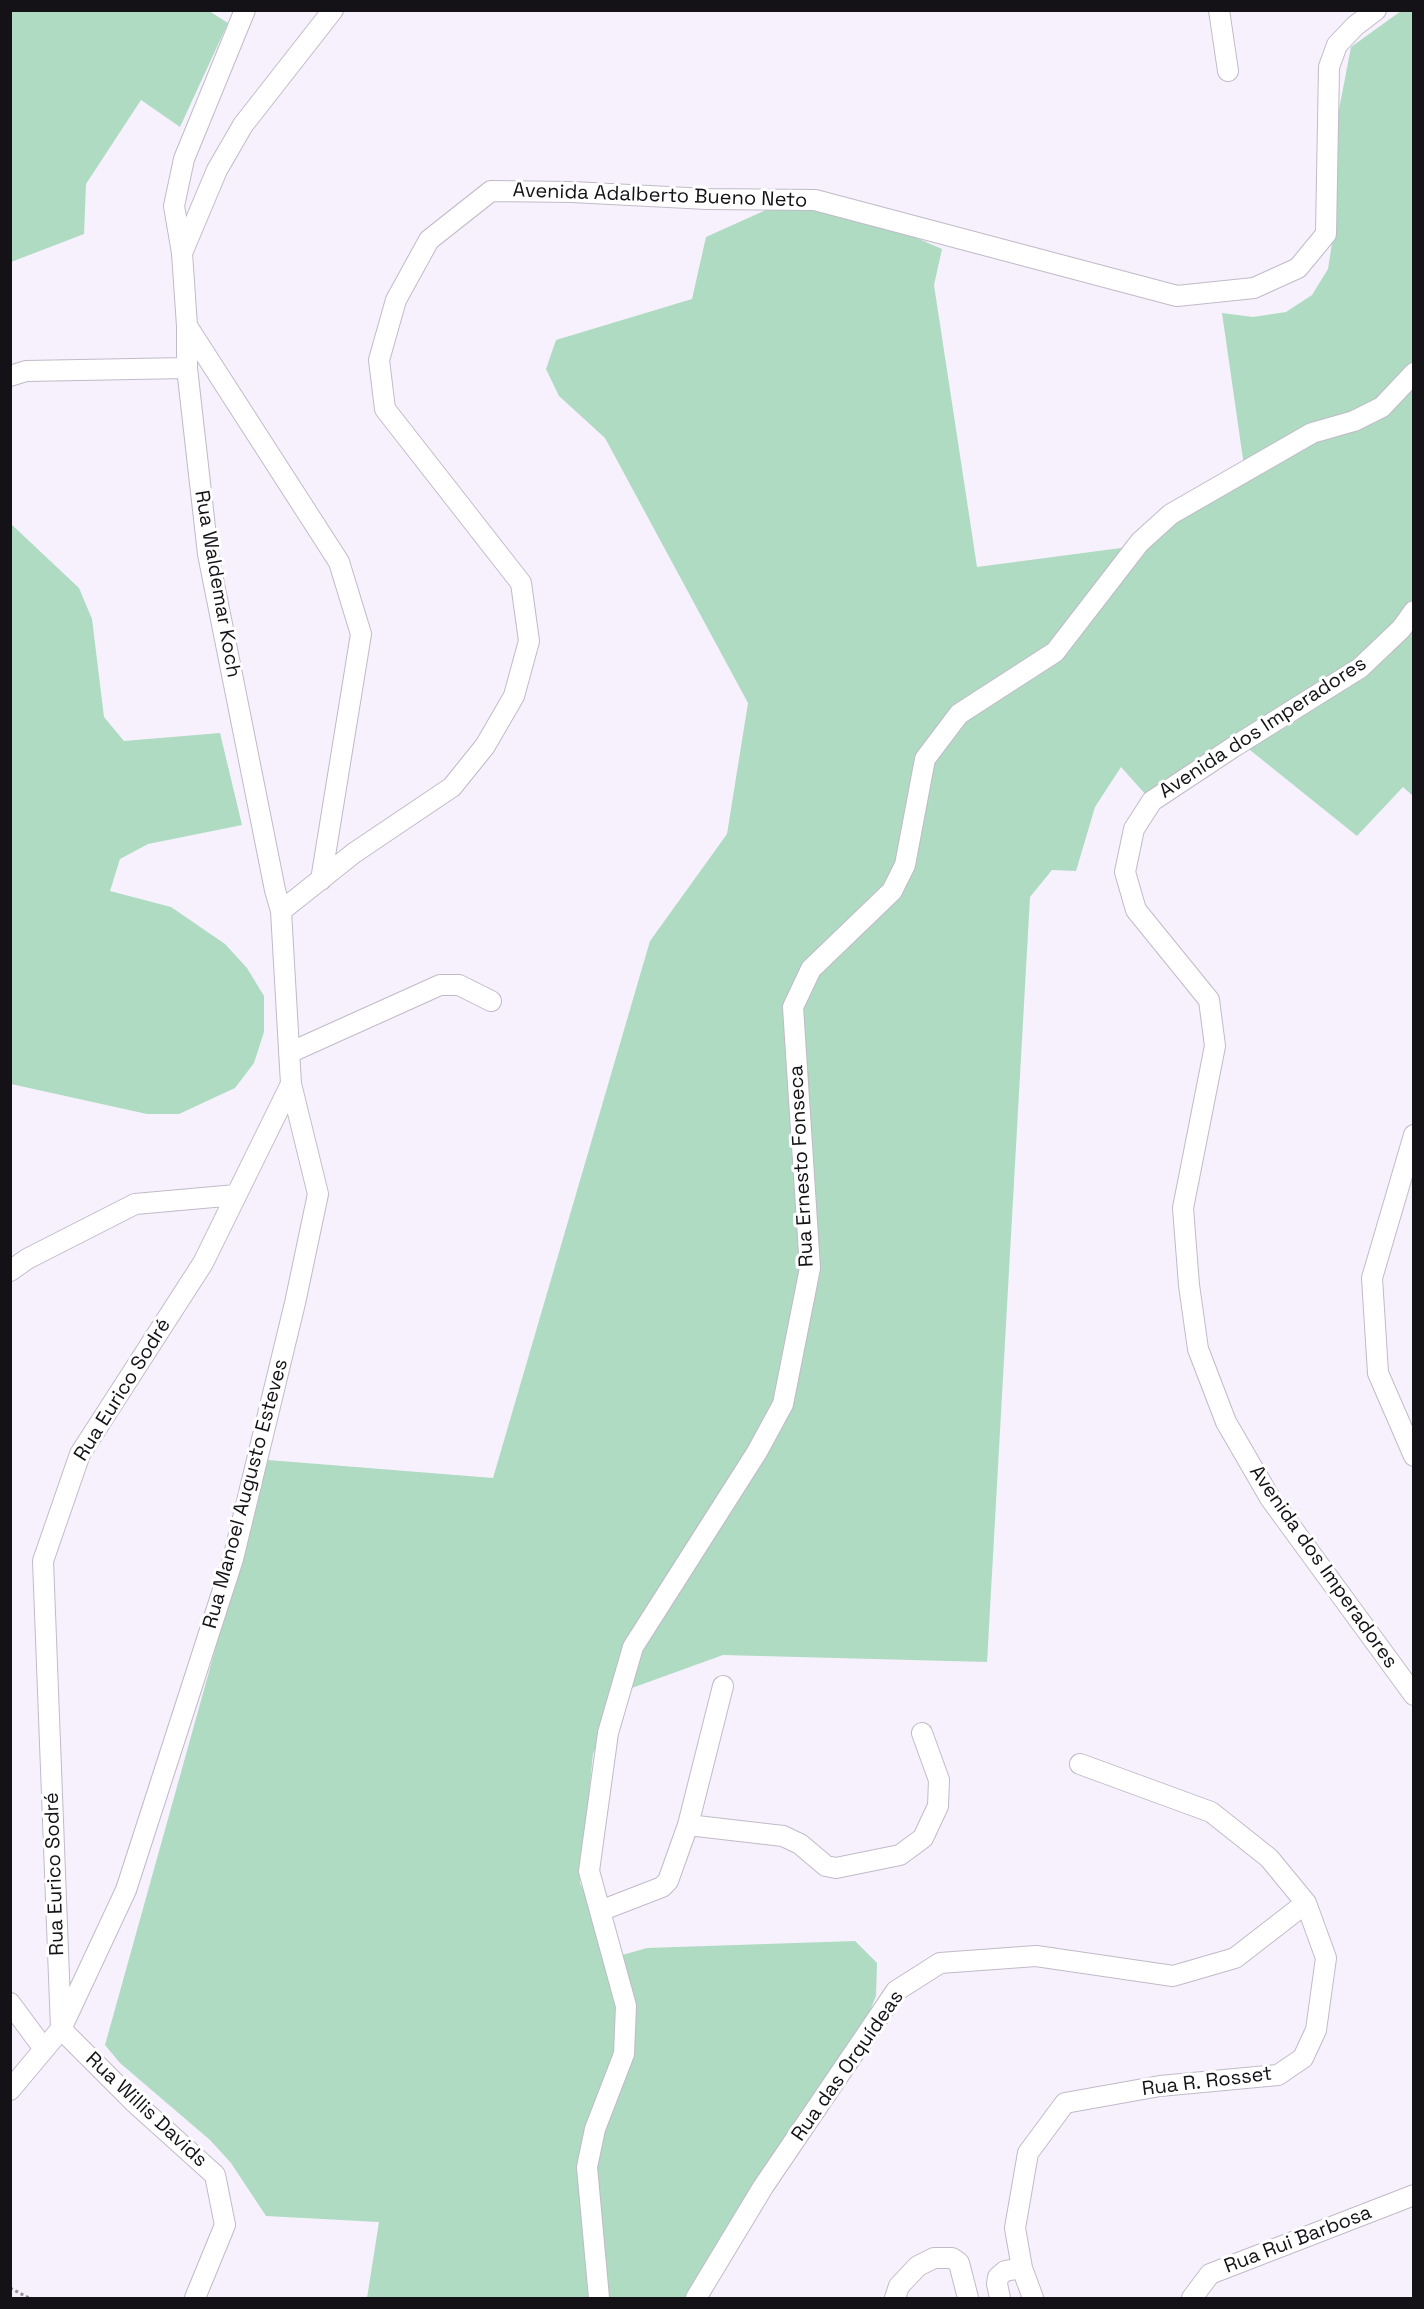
<!DOCTYPE html>
<meta charset="utf-8">
<style>
body{margin:0}
#map{position:relative;width:1424px;height:2309px;overflow:hidden;background:#f7f1fd;font-family:"Space Grotesk",sans-serif}
canvas{display:block}
.frame{position:absolute;inset:0;border:12px solid #151217;pointer-events:none}
</style>
<div id="map">
<canvas width="1424" height="2309"></canvas>
<div class="frame"></div>
</div>
<script>
const c = document.querySelector('canvas').getContext('2d');
c.lineJoin = 'round';
function fillPath(path, color) {
  c.fillStyle = color;
  c.fill(path, 'evenodd');
}
function shape(rows) {
  const path = new Path2D();
  for (const r of rows) {
    path.moveTo(r[0], r[1]);
    for (let i = 2; i < r.length; i += 2) path.lineTo(r[i], r[i + 1]);
  }
  return path;
}
function stroke(path, color, width, dash) {
  c.strokeStyle = color;
  c.lineWidth = width;
  c.lineCap = dash ? 'butt' : 'round';
  c.setLineDash(dash || []);
  c.stroke(path);
}
function drawText(font, color, halo, rows, align = 'center') {
  c.font = font + ' "Space Grotesk",sans-serif';
  c.lineWidth = 6;
  c.setLineDash([]);
  c.textBaseline = 'middle';
  c.strokeStyle = halo;
  c.fillStyle = color;
  for (const [text, x, y, turn = 0] of rows) {
    c.save();
    c.translate(x, y);
    c.rotate((+turn || 0) * Math.PI / 180);
    c.textAlign = isNaN(turn) ? turn : align;
    if (halo) c.strokeText(text, 0, 0);
    c.fillText(text, 0, 0);
    c.restore();
  }
}
fillPath(shape([
 [11,10,209,11,228,23,180,127,141,100,86,184,84,234,11,262],
 [1401,11,1413,11,1413,796,1403,787,1357,836,1235,738,1146,795,1121,767,1095,807,1076,871,1052,870,1030,897,987,1662,723,1655,618,1693,593,1754,580,1883,615,1957,647,1948,855,1941,877,1963,876,1996,864,2025,687,2298,367,2298,379,2222,266,2216,231,2163,210,2140,120,2063,105,2045,268,1460,493,1478,650,941,727,834,748,703,605,438,559,396,546,369,556,340,692,299,706,237,777,205,810,205,875,220,942,249,934,285,977,567,1121,548,1244,466,1222,313,1253,317,1286,312,1312,295,1328,269,1333,237,1337,120,1351,47],
 [10,523,79,588,92,619,104,717,124,741,220,733,242,825,148,844,120,859,110,891,171,907,225,944,247,968,264,996,264,1032,254,1063,235,1088,179,1114,147,1114,11,1084]
]), '#aedbc1');
const minor = shape([
 [1219,10,1228,71],
 [182,253,217,170,243,125,333,10],
 [187,326,339,562,361,634,321,880],
 [10,376,26,371,187,368],
 [1414,611,1401,629,1360,668,1232,748,1152,801,1134,829,1125,872,1136,910,1209,1000,1215,1046,1183,1208,1189,1285,1198,1349,1226,1422,1270,1498,1414,1695],
 [281,911,354,853,452,787,485,746,514,696,529,641,521,583,385,409,379,360,396,300,429,240,491,191,572,192,707,199,815,200,1177,296,1254,288,1298,268,1326,234,1329,67,1337,45,1355,26,1376,10],
 [289,1053,440,985,459,985,491,1001],
 [1414,1135,1372,1278,1378,1373,1414,1456],
 [10,1271,27,1259,135,1204,236,1195],
 [688,1825,783,1836,800,1844,826,1866,836,1868,900,1855,923,1838,938,1806,939,1780,922,1733],
 [600,1911,662,1887,668,1881,688,1825,723,1686],
 [10,2003,44,2049],
 [61,2029,43,1561,80,1454,203,1263,291,1084,281,911,275,890,208,554,187,368,187,326,182,253,174,206,184,159,245,10],
 [61,2029,134,2102,215,2175,225,2225,195,2298],
 [10,2090,61,2029,126,1890,233,1559,295,1303,318,1194,291,1084],
 [599,2298,587,2167,595,2129,624,2054,626,2006,589,1871,608,1733,633,1647,757,1452,783,1404,810,1268,793,1007,811,969,892,891,905,865,925,759,959,714,1055,652,1140,542,1171,514,1312,433,1354,421,1382,407,1414,373],
 [696,2298,763,2187,896,1991,940,1963,1036,1956,1173,1976,1235,1958,1306,1903],
 [895,2298,899,2286,918,2266,934,2258,952,2258,959,2263,968,2298],
 [1000,2298,997,2284,998,2277,1005,2271,1022,2268],
 [1033,2298,1022,2268,1015,2228,1028,2153,1065,2103,1160,2086,1278,2075,1303,2058,1316,2030,1326,1958,1306,1903,1269,1858,1211,1812,1080,1764],
 [1192,2298,1210,2274,1414,2195]
]);
stroke(minor, '#c1bac9', 22);
stroke(shape([
 [10,2288,29,2298]
]), '#959099', 3, [3, 3]);
stroke(minor, '#fff', 20);
drawText('20px', '#151217', '#fff', [
 ["Avenida Adalberto Bueno Neto",660,196,2],
 ["Rua Waldemar Koch",217,584,80],
 ["Avenida dos Imperadores",1263,728,-33],
 ["Rua Ernesto Fonseca",802,1166,-93],
 ["Rua Eurico Sodré",123,1390,-58],
 ["Rua Manoel Augusto Esteves",246,1494,-75],
 ["Avenida dos Imperadores",1323,1567,55],
 ["Rua Eurico Sodré",55,1874,-92],
 ["Rua das Orquídeas",848,2066,-55],
 ["Rua R. Rosset",1207,2082,-7],
 ["Rua Willis Davids",146,2110,43],
 ["Rua Rui Barbosa",1298,2240,-21]
]);
</script>
